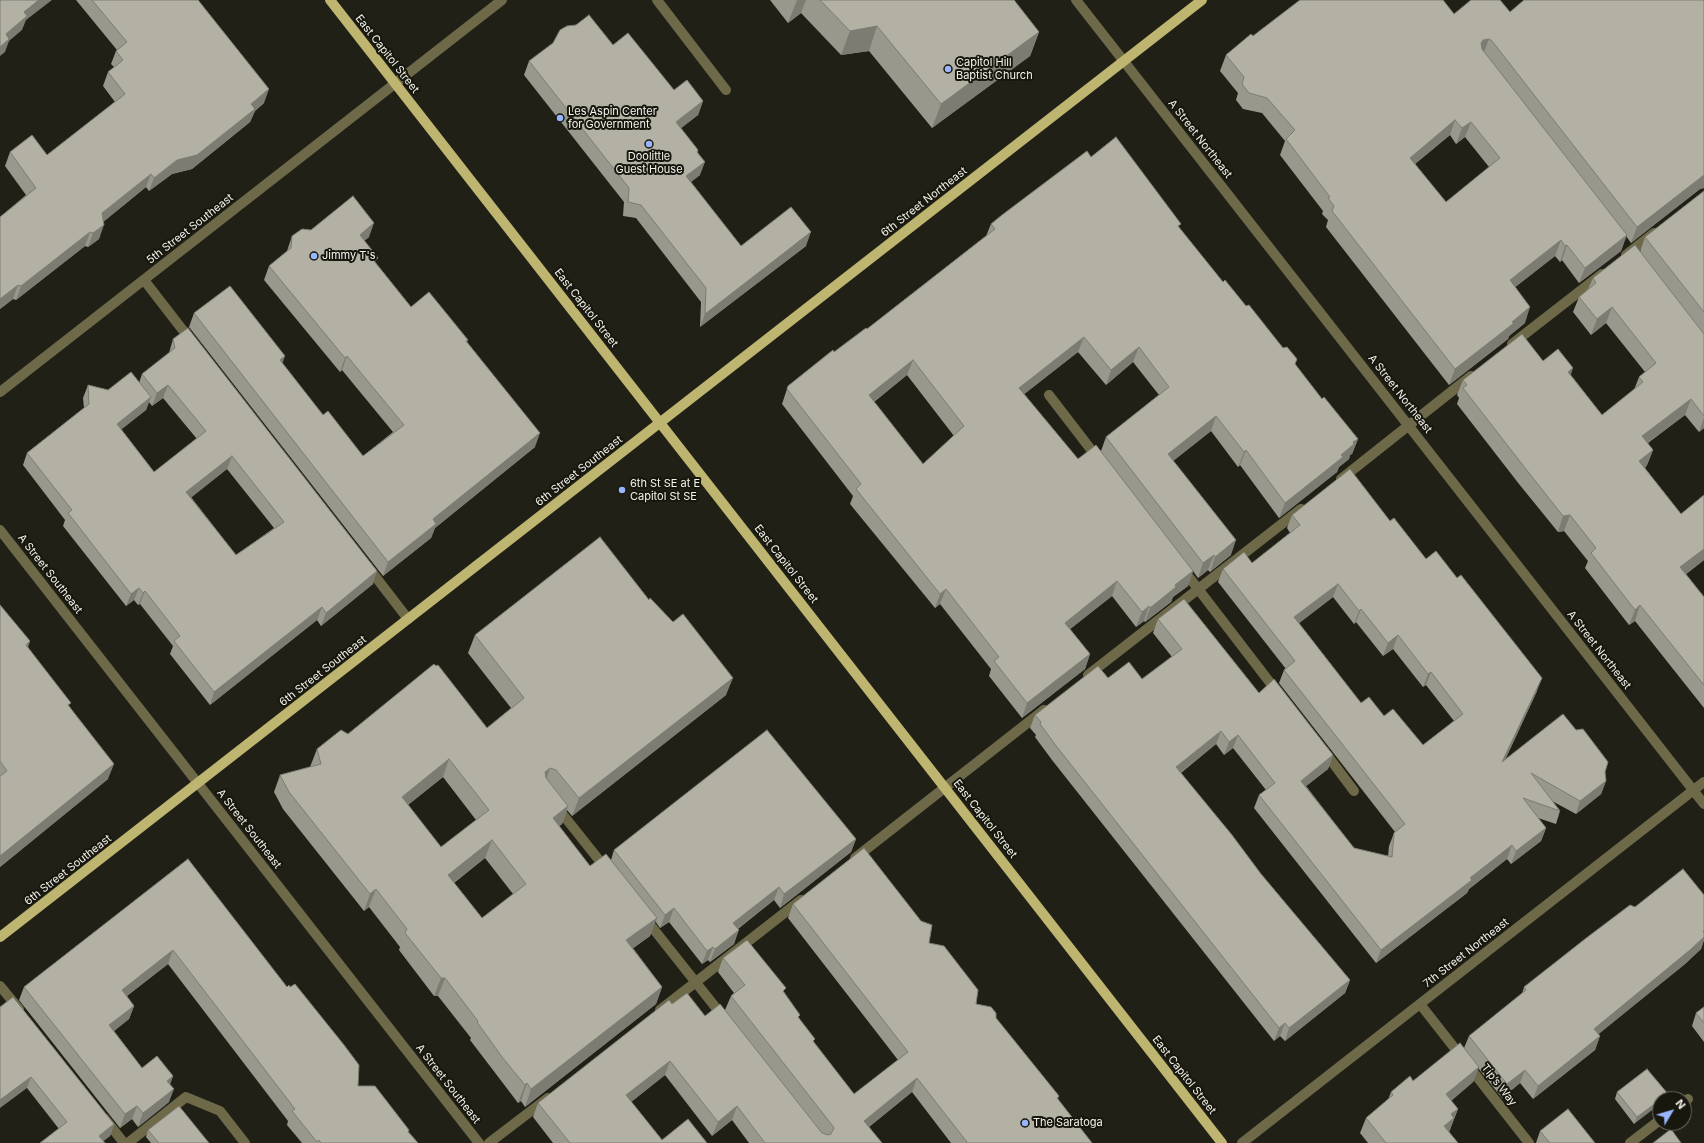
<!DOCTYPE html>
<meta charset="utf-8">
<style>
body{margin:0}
#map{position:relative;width:1704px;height:1143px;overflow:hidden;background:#212016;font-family:Inter,sans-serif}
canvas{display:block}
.north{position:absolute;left:1652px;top:1091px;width:40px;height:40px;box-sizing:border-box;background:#18170d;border:1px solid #706f67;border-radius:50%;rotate:52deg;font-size:11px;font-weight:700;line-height:16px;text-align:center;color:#f4f3ed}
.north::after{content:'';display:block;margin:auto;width:14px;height:18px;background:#99b5fd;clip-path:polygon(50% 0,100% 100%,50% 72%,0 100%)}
</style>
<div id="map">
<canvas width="1704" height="1143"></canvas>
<div class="north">N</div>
</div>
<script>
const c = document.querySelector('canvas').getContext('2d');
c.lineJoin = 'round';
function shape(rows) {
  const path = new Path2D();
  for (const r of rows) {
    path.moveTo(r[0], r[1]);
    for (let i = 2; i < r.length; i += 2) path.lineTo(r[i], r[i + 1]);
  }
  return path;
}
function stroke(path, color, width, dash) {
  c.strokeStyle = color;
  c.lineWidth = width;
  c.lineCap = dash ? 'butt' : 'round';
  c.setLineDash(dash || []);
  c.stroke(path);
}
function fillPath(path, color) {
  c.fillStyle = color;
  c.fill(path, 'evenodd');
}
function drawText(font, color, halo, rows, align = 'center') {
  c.font = font + ' Inter,sans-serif';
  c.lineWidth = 4;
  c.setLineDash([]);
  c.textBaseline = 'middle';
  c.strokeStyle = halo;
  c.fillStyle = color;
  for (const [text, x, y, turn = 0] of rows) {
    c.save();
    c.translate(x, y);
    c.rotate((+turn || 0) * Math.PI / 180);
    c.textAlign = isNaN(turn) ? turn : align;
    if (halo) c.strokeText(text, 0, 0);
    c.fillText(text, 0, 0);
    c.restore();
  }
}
stroke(shape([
 [657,0,726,90],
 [1076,0,1704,804],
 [1626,255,1654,233],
 [144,280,192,342],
 [1512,344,1602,274],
 [0,392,502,0],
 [1049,395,1099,460],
 [1341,479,1471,376],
 [0,530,479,1143],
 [368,567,408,619],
 [1182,568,1278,693],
 [1088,675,1301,509],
 [1324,751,1354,791],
 [556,806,607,870],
 [855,858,1044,710],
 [644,917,724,1018],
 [0,986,19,1009],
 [1420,1004,1529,1143],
 [660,1010,801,900],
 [1684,1102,1688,1099],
 [105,1119,124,1143],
 [128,1143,186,1097,220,1111,245,1143],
 [489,1143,548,1098],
 [1242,1143,1704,782],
 [1630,1143,1660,1120]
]), '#6e6a49', 10);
stroke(shape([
 [330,0,1222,1143],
 [0,937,1202,0]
]), '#beb570', 10);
fillPath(shape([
 [76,0,198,0,264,103,255,111,250,122,192,169,172,174,149,191,146,187,103,222,99,239,88,247,85,246,16,300,13,299,0,309,0,217,26,195,5,166,10,152,47,155,115,102,103,86,108,72,114,67,111,64,116,51,117,50],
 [770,0,1014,0,1039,32,1030,56,932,128,869,51,841,55,801,13,788,23],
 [1300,0,1443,0,1454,14,1510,12,1704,0,1704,188,1700,189,1631,243,1626,236,1621,251,1579,283,1562,260,1560,262,1555,256,1515,287,1525,323,1509,336,1508,339,1449,385,1326,227,1328,220,1322,214,1323,211,1280,155,1285,141,1262,113,1243,109,1236,100,1238,93,1220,71,1226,55,1253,36],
 [1450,135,1456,144,1465,137,1489,167,1446,202,1415,164],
 [613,45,674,90,703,101,698,115,681,128,698,150,698,153,700,175,691,182,741,246,806,246,700,327,701,302,636,218,623,216,624,202,524,75,529,61],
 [1091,157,1179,228,1223,282,1246,306,1295,364,1322,399,1358,439,1352,454,1350,455,1349,459,1339,467,1337,472,1279,518,1240,465,1238,467,1211,431,1173,461,1231,555,1210,572,1208,570,1198,578,1193,571,1188,586,1173,597,1171,602,1145,622,1144,621,1136,627,1112,596,1070,629,1090,654,1085,669,1022,718,989,676,991,669,940,604,935,608,850,504,853,496,782,404,788,386,867,329,986,236,991,224],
 [1078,352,1106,385,1133,362,1159,395,1106,437,1101,451,1078,459,1024,394],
 [907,375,954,436,923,464,874,402],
 [1704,191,1704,428,1699,432,1685,415,1648,443,1653,450,1647,465,1645,468,1681,514,1704,495,1704,560,1686,574,1704,597,1704,708,1635,621,1629,625,1585,568,1588,561,1564,531,1558,532,1519,484,1457,404,1459,398,1457,395,1463,380,1543,361,1571,375,1602,415,1634,390,1639,377,1645,372,1606,323,1591,335,1573,312,1579,297,1588,289,1593,278,1640,252,1645,237],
 [292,236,369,237,364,241,376,263,411,307,468,340,467,342,535,447,435,528,431,538,383,576,189,327,194,313,282,363,323,415,363,456,393,432,342,370,340,372,264,280,269,266,287,251],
 [173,339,373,584,321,626,317,620,210,705,170,654,173,646,140,604,138,605,134,600,126,606,63,526,65,520,23,465,27,453,84,408,83,398,88,385,108,390,139,383,142,374,169,353],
 [163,398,197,439,154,472,121,429,146,410,149,402,152,406],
 [227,469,274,528,236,555,191,497],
 [1292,515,1390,521,1426,559,1537,691,1505,760,1605,772,1606,781,1601,794,1576,814,1552,801,1560,811,1556,824,1538,818,1546,828,1541,841,1511,864,1507,859,1469,889,1467,893,1376,963,1254,808,1259,795,1266,790,1233,748,1224,755,1216,744,1181,773,1261,874,1350,980,1345,993,1285,1041,1280,1036,1274,1041,1052,760,1035,737,1036,735,1030,728,1035,715,1108,678,1142,679,1172,657,1153,633,1158,619,1259,693,1333,755,1328,769,1306,786,1354,848,1388,856,1389,846,1394,833,1395,832,1279,683,1284,670,1286,669,1218,582,1223,569,1252,563,1290,533,1287,528],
 [1333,597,1354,624,1356,622,1383,656,1393,649,1423,687,1426,685,1454,721,1423,745,1384,716,1361,703,1299,623],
 [649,600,726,695,572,816,567,810,562,824,559,826,590,866,611,860,614,850,856,839,851,852,780,908,774,900,738,929,734,944,710,962,708,960,702,964,669,922,660,928,655,921,650,936,633,948,662,987,656,1004,525,1107,521,1101,518,1103,496,1074,470,1040,471,1038,438,996,434,996,399,950,400,947,369,907,364,911,283,809,274,792,280,775,310,767,317,749,348,734,487,728,511,708,468,653,475,635],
 [443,777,476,820,441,847,408,805],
 [485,858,513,894,482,918,454,883],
 [0,605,30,641,28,647,70,707,108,779,0,867],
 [188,859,358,1086,409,1132,418,1143,302,1143,287,1125,288,1121,168,964,127,996,134,1006,129,1019,114,1031,142,1068,173,1076,170,1084,169,1102,138,1127,132,1119,120,1128,19,1000,24,987],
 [1704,895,1704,940,1701,949,1685,964,1598,1034,1600,1036,1595,1050,1533,1099,1520,1083,1502,1098,1478,1068,1473,1082,1451,1101,1458,1109,1449,1132,1458,1143,1368,1143,1360,1133,1366,1118,1388,1100,1391,1092,1413,1081,1464,1048,1469,1036,1522,994,1524,987,1635,907],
 [793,904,929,943,976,1004,996,1018,1059,1096,1058,1099,1092,1143,951,1143,912,1092,869,1127,882,1143,749,1143,732,1120,712,1136,665,1075,631,1102,662,1140,707,1143,553,1143,533,1117,538,1103,672,1004,705,1016,725,1010,731,996,734,993,718,972,723,958,784,992,799,1018,814,1043,854,1094,898,1060,788,918],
 [0,1007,114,1124,110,1136,103,1141,59,1129,27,1088],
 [1704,1007,1704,1042,1692,1026,1696,1013],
 [1617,1092,1668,1094,1666,1099,1660,1099,1634,1124,1615,1099],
 [148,1130,209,1143,151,1143,146,1137],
 [1540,1131,1595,1143,1536,1143]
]), '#99988d');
fillPath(shape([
 [39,0,52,0,26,20,22,30,9,41,5,52,0,56,0,47,6,34,24,12],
 [797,0,806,0,801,13,788,23],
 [877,26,869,51,841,55,850,31],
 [1039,32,1030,56,932,128,941,104],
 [1489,39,1483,55,1481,43,1483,40],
 [269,89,264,103,255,111,250,122,192,169,172,174,149,191,154,178,251,104],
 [703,101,698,115,671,136,676,122],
 [1455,120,1450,135,1404,173,1410,158],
 [1471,122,1465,137,1456,144,1462,128],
 [705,162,700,175,681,189,686,176],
 [151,174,146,187,97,227,102,213],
 [1704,175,1704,188,1700,189,1631,243,1637,227],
 [374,223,369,237,354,249,360,235],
 [104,225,99,239,88,247,93,233],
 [90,232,85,246,16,300,21,286],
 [811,232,806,246,700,327,705,314],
 [1627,235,1621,251,1579,283,1585,268],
 [1561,240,1555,256,1504,296,1510,280],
 [1567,245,1562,260,1560,262,1565,246],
 [18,285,13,299,0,309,0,299],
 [1530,307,1525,323,1509,336,1508,339,1449,385,1455,369],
 [1612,307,1606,323,1591,335,1597,319],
 [1084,337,1078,352,1013,403,1019,388],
 [1139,347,1133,362,1106,385,1111,370],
 [285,356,280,370,280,360],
 [347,356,342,370,340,372,345,358],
 [913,360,907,375,863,410,869,395],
 [1573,368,1568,383,1568,372],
 [168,385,163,398,152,406,157,393],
 [151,397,146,410,112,437,117,424],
 [1691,399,1685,415,1636,451,1642,436],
 [1216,416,1211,431,1163,469,1168,454],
 [1704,417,1704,428,1699,432],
 [540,433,535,447,435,528,431,538,383,576,388,562,433,519],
 [1358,439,1352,454,1350,455,1349,459,1339,467,1337,472,1279,518,1285,503,1341,455,1353,442],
 [1246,450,1240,465,1238,467,1244,452],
 [1653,450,1647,465,1634,476,1639,461],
 [232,456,227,469,182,505,186,492],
 [1570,515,1564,531,1558,532,1563,516],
 [1236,540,1231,555,1210,572,1215,557],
 [1704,549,1704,560,1675,583,1680,567],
 [1214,555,1208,570,1198,578,1203,563],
 [377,571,373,584,321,626,326,613],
 [1193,571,1188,586,1173,597,1171,602,1145,622,1150,608,1175,585],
 [1117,581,1112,596,1059,638,1065,623],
 [1338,584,1333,597,1289,631,1294,617],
 [139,588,134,600,126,606,131,594],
 [946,589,940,604,935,608,940,594],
 [145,591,140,604,138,605,143,593],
 [1640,605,1635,621,1629,625,1635,610],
 [1149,606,1144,621,1136,627,1142,612],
 [322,607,317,620,210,705,214,692],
 [1361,609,1356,622,1354,624,1359,611],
 [1398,635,1393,649,1383,656,1388,643],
 [30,641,24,657,26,645],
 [1090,654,1085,669,1022,718,1027,703],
 [1431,672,1426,685,1423,687,1428,674],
 [733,678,726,695,572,816,579,798],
 [1542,678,1537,691,1498,775,1502,762],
 [1221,731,1216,744,1171,780,1176,767],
 [1238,735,1233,748,1224,755,1229,742],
 [1333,755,1328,769,1296,794,1301,781],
 [449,759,443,777,395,815,402,797],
 [114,764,108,779,0,867,0,856],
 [550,768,544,786,545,772],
 [1606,781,1601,794,1576,814,1580,801],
 [568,806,562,824,547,836,553,818],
 [1546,828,1541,841,1511,864,1516,851],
 [856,839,851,852,780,908,784,894],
 [492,840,485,858,441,892,448,875],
 [1512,845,1507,859,1469,889,1467,893,1376,963,1381,950,1470,878],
 [779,887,774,900,728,936,733,923],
 [376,889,369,907,364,911,370,894],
 [674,908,669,922,660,928,665,915],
 [657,918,650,936,620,958,626,940],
 [739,930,734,944,710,962,715,949],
 [1703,931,1704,931,1704,940,1701,949,1685,964,1589,1042,1594,1029],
 [713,947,708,960,702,964,707,951],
 [173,950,168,964,117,1003,122,990],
 [441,978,445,978,438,996,434,996],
 [1350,980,1345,993,1285,1041,1289,1028],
 [662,987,656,1004,525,1107,531,1089],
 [134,1006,129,1019,104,1038,109,1025],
 [1285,1023,1280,1036,1274,1041,1279,1028],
 [1600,1036,1595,1050,1533,1099,1538,1086],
 [670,1061,665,1075,621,1110,626,1095],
 [1479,1067,1473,1082,1440,1110,1446,1094],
 [1525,1070,1520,1083,1502,1098,1507,1084],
 [173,1076,168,1090,167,1081],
 [31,1077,27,1088,0,1108,0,1100],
 [917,1078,912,1092,859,1135,864,1121],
 [527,1083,521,1101,518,1103,525,1085],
 [174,1089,169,1102,138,1127,143,1113],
 [1668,1094,1666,1099,1660,1099],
 [1660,1099,1660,1104,1634,1124,1637,1117],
 [137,1106,132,1119,120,1128,125,1114],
 [737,1106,732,1120,712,1136,718,1122],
 [1458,1109,1452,1124,1449,1133,1444,1126,1451,1114],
 [114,1124,110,1136,101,1143,99,1136]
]), '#7d7c73');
const building = shape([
 [0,0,39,0,24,12,27,16,6,34,9,39,0,47,0,0],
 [92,0,198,0,269,89,251,104,255,109,197,155,177,160,154,178,151,174,102,213,104,225,93,233,90,232,21,286,18,285,0,299,0,217,36,188,10,152,32,135,47,155,125,94,108,72,123,60,116,51,127,42,92,0],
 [820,0,1014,0,1039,32,941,104,877,26,850,31,820,0],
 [1300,0,1443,0,1454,14,1471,0,1500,0,1510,12,1524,0,1704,0,1704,175,1637,227,1492,41,1489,39,1483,40,1481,43,1482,49,1627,235,1585,268,1567,245,1565,246,1561,240,1510,280,1530,307,1512,322,1514,323,1455,369,1332,211,1334,206,1328,198,1330,197,1286,139,1295,130,1267,98,1249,93,1242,84,1244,77,1226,55,1251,34,1253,36,1300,0],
 [1455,120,1462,128,1471,122,1500,158,1446,202,1410,158,1455,120],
 [589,15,613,45,628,33,674,90,687,80,703,101,676,122,698,150,697,152,705,162,686,176,741,246,791,207,811,232,705,314,706,288,641,205,628,202,629,188,529,61,553,43,560,30,567,26,576,25,589,15],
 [1116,137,1181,224,1178,226,1223,282,1225,280,1246,306,1249,305,1283,348,1287,347,1297,359,1295,364,1322,399,1324,397,1358,439,1353,442,1354,444,1341,455,1343,457,1285,503,1246,450,1244,452,1216,416,1168,454,1236,540,1215,557,1214,555,1203,563,1106,437,1169,387,1139,347,1111,370,1084,337,1019,388,1078,459,1096,445,1193,571,1175,585,1176,587,1150,608,1149,606,1142,612,1117,581,1065,623,1090,654,1027,703,994,661,999,657,946,589,940,594,856,489,861,484,787,389,788,386,833,350,834,352,866,328,867,329,995,229,991,224,1002,215,1087,151,1091,157,1116,137],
 [913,360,964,426,923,464,869,395,913,360],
 [1704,191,1704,312,1645,237,1704,191],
 [353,196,374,223,360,235,378,258,374,261,411,307,429,292,468,340,466,341,540,433,433,519,436,524,388,562,194,313,230,286,285,356,280,360,323,415,328,411,363,456,404,425,347,356,345,358,269,266,291,248,292,236,302,229,311,230,353,196],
 [1635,245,1704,334,1704,416,1691,399,1642,436,1653,450,1639,461,1681,514,1704,495,1704,549,1680,567,1704,597,1704,685,1640,605,1635,610,1591,553,1596,548,1570,515,1563,516,1525,468,1463,388,1467,385,1463,380,1522,334,1543,361,1558,349,1573,368,1568,372,1602,415,1643,382,1639,377,1656,363,1612,307,1597,319,1579,297,1596,283,1593,278,1635,245],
 [188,328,377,571,326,613,322,607,214,692,174,641,180,636,145,591,143,593,139,588,131,594,68,513,72,510,27,453,89,404,88,385,108,390,131,372,151,397,117,424,154,472,206,431,168,385,157,393,142,374,175,348,173,339,188,328],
 [232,456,284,522,236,555,186,492,232,456],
 [1350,469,1390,521,1394,518,1426,559,1436,551,1457,578,1461,575,1542,678,1502,762,1563,714,1576,730,1583,729,1608,762,1605,772,1606,781,1580,801,1531,773,1560,811,1523,798,1546,828,1516,851,1512,845,1470,878,1472,880,1381,950,1259,795,1275,783,1238,735,1229,742,1221,731,1176,767,1232,835,1261,874,1350,980,1289,1028,1285,1023,1279,1028,1057,747,1040,724,1041,722,1035,715,1098,666,1108,678,1129,662,1142,679,1182,649,1158,619,1184,599,1259,693,1274,679,1333,755,1301,781,1354,848,1392,857,1394,833,1405,824,1284,670,1295,661,1223,569,1244,552,1252,563,1300,525,1292,515,1350,469],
 [1338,584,1359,611,1361,609,1388,643,1398,635,1428,674,1431,672,1463,714,1423,745,1393,709,1384,716,1369,697,1361,703,1294,617,1338,584],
 [600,537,649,600,650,598,673,622,683,614,733,678,579,798,556,770,550,768,545,772,546,778,568,806,553,818,590,866,606,854,657,918,626,940,662,987,531,1089,527,1083,525,1085,502,1057,477,1022,478,1021,445,978,441,978,405,933,407,929,376,889,370,894,289,792,280,775,321,764,317,749,341,730,348,734,434,664,436,666,438,665,487,728,524,698,475,635,600,537],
 [449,759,489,810,441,847,402,797,449,759],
 [492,840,526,884,482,918,448,875,492,840],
 [0,605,30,641,26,645,71,703,68,705,114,764,0,856,0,776,7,771,0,761,0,605],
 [767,730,856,839,784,894,779,887,733,923,739,930,715,949,713,947,707,951,674,908,665,915,614,850,767,730],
 [864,848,921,921,932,925,929,943,944,946,978,990,976,1004,991,1007,996,1013,996,1018,1059,1096,1057,1098,1092,1143,966,1143,967,1142,917,1078,864,1121,882,1143,765,1143,737,1106,718,1122,670,1061,626,1095,662,1140,688,1119,707,1143,570,1143,538,1103,669,1000,672,1004,687,993,705,1016,720,1004,822,1133,828,1135,831,1134,834,1128,832,1125,731,996,745,985,723,958,747,940,786,988,783,991,800,1015,798,1017,815,1039,813,1041,854,1094,908,1052,793,904,864,848],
 [188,859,287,987,289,985,290,987,295,984,344,1045,359,1065,358,1086,375,1086,409,1130,408,1132,418,1143,321,1143,319,1140,317,1142,292,1111,295,1109,173,950,122,990,134,1006,109,1025,142,1068,157,1056,173,1076,167,1081,174,1089,143,1113,137,1106,125,1114,24,987,188,859],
 [1683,869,1704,895,1704,931,1703,931,1704,933,1704,937,1690,950,1594,1029,1600,1036,1538,1086,1525,1070,1507,1084,1469,1036,1526,990,1524,987,1585,939,1630,905,1635,907,1683,869],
 [13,997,114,1124,99,1136,105,1143,40,1143,67,1122,31,1077,0,1100,0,1007,13,997],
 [1704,1007,1704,1023,1696,1013,1704,1007],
 [1460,1043,1479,1067,1446,1094,1458,1109,1451,1114,1454,1118,1444,1126,1458,1143,1386,1143,1366,1118,1393,1095,1391,1092,1410,1076,1413,1081,1460,1043],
 [1647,1069,1668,1094,1637,1117,1617,1092,1647,1069],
 [179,1106,209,1143,159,1143,148,1130,179,1106],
 [1568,1109,1595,1143,1550,1143,1540,1131,1568,1109],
 [1671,1129,1681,1143,1653,1143,1671,1129]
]);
fillPath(building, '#b2b1a4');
stroke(building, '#7d7c73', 1);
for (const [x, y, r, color] of [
 [948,69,4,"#99b5fd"],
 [560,118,4,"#99b5fd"],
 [649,144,4,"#99b5fd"],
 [314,256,4,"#99b5fd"],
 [622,490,4,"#99b5fd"],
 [1025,1123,4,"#99b5fd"]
]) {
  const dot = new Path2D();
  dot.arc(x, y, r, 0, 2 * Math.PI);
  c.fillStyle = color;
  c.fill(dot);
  stroke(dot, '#18170d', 1.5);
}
drawText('11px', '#f4f3ed', '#18170d', [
 ["East Capitol Street",387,54,52],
 ["A Street Northeast",1200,139,52],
 ["6th Street Northeast",924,202,-38],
 ["5th Street Southeast",190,229,-38],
 ["East Capitol Street",586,308,52],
 ["A Street Northeast",1400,394,52],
 ["6th Street Southeast",579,471,-38],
 ["East Capitol Street",786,564,52],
 ["A Street Southeast",50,574,52],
 ["A Street Northeast",1599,650,52],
 ["6th Street Southeast",323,671,-38],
 ["East Capitol Street",985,819,52],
 ["A Street Southeast",249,829,52],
 ["6th Street Southeast",68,870,-38],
 ["7th Street Northeast",1466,953,-38],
 ["East Capitol Street",1184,1075,52],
 ["A Street Southeast",448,1084,52],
 ["Tip’s Way",1499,1085,52]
]);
drawText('11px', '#f4f3ed', '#18170d', [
 ["Capitol Hill",956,63],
 ["Baptist Church",956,76],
 ["Les Aspin Center",568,112],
 ["for Government",568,125],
 ["Doolittle",649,157,"center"],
 ["Guest House",649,170,"center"],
 ["Jimmy T's",322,256],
 ["6th St SE at E",630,484],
 ["Capitol St SE",630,497],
 ["The Saratoga",1033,1123]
], 'left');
</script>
